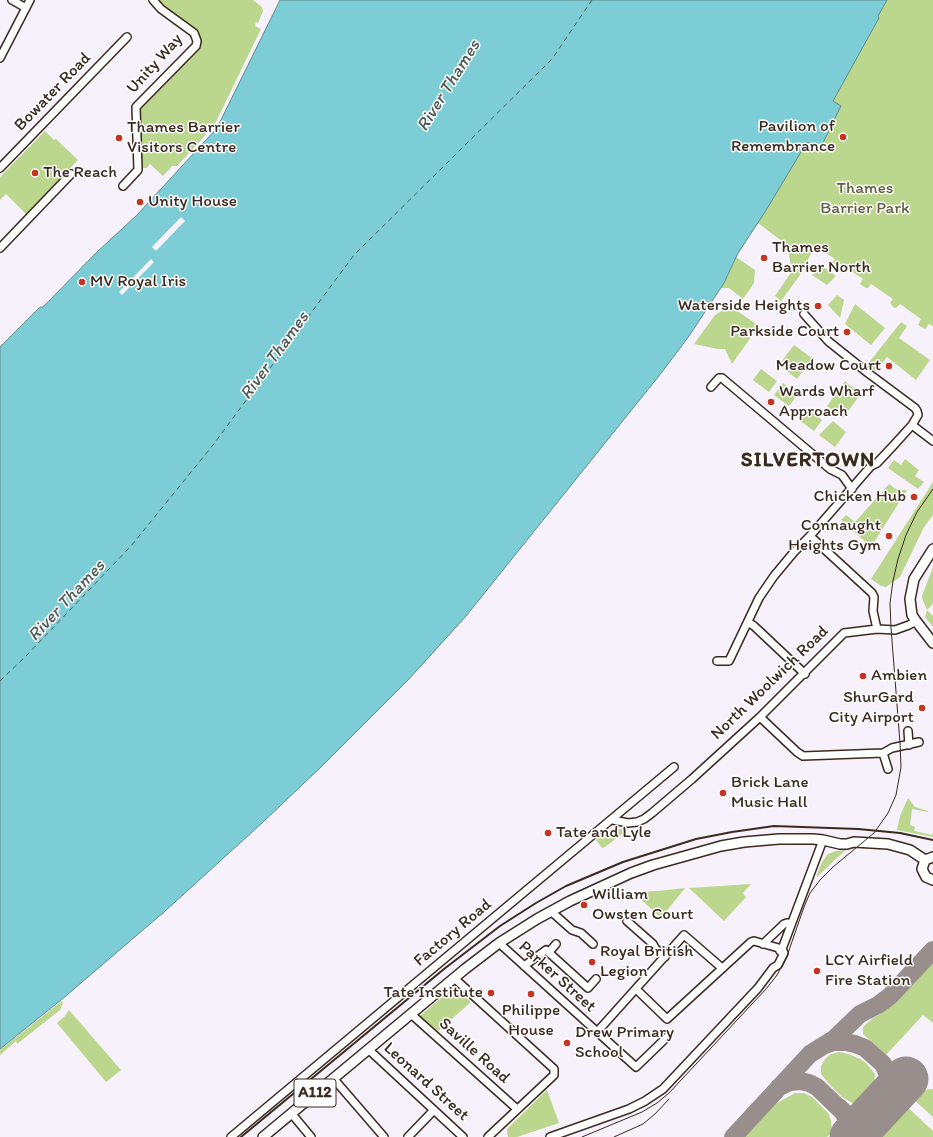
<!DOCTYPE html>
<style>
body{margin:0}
canvas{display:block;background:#f6f1fa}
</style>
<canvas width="933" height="1137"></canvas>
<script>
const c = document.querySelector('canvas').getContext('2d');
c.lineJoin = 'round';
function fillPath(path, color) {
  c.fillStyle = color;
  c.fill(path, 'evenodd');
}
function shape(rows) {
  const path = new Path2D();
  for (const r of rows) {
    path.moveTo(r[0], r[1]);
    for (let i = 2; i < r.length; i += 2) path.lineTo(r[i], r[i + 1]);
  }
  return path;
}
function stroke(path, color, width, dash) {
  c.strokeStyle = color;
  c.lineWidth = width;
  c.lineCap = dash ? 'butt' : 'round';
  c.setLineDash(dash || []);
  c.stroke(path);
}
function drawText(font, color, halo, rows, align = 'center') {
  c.font = font + ' Itim,sans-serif';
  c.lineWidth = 3;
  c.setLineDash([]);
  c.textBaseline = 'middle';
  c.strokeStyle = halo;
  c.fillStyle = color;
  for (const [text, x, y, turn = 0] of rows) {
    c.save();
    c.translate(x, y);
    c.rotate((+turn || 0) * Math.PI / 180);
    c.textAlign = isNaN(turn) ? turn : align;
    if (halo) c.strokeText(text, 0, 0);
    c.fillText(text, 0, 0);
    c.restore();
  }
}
fillPath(shape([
 [158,0,253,0,262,7,263,11,258,23,256,22,255,26,261,29,214,126,177,166,172,166,163,176,150,164,147,168,142,168,139,110,197,50,201,40,194,27,161,6],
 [765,0,933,0,933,326,929,324,925,329,918,325,921,319,900,304,896,308,894,308,890,303,893,299,871,284,868,288,866,288,860,284,863,279,841,264,837,268,832,264,835,259,815,246,800,275,781,301,775,296,792,271,787,245,758,223,736,257,755,270,754,283,748,292,743,299,729,288,720,288,689,336,662,372,466,616,428,659,321,767,164,912,61,1000,0,1049],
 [45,131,54,140,56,139,78,160,26,214,6,194,0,200,0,177],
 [818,263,836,276,827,285,812,275],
 [837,295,844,300,840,318,828,305],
 [855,304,885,328,871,345,845,324],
 [730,306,759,326,732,364,725,349,718,349,694,344,715,315],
 [901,322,907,326,899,338,930,360,916,380,887,357,876,371,867,365],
 [794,345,812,358,797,379,779,365],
 [761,369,777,381,769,392,753,380],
 [845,381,860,395,843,418,827,406],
 [783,383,798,394,789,406,774,395],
 [807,409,822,420,814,431,799,420],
 [833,421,846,432,835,447,819,435],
 [905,459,919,470,915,476,924,482,918,489,888,468,894,460,901,465],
 [933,482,933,515,924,527,900,577,886,587,881,586,871,579],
 [889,484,897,490,907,490,871,547,841,520,846,515,855,522],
 [933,567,933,602,932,605,927,610,933,616,933,627,925,617,927,610,923,601,922,596],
 [908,798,915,807,928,811,928,812,912,809,910,825,915,827,914,831,932,835,933,832,933,837,897,830,900,816],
 [617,829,628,829,605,847,602,848,596,840,606,832],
 [846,850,840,855,817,877,817,874,822,862,828,854,836,851],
 [751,884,743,893,746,897,724,921,689,888],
 [685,888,661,918,633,892,658,891],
 [933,962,933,1023,923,1015,886,1055,863,1034,863,1027,873,1018,879,1015,901,996],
 [454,987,471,1002,438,1031,420,1016],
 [62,1001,63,1003,60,1010,17,1044,16,1041,0,1055,0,1050],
 [69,1010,121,1070,106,1082,57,1023,65,1016],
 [839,1052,849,1054,860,1059,866,1063,875,1074,874,1086,856,1105,842,1097,830,1085,821,1074,821,1066,825,1059,831,1054],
 [933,1089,933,1117,913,1099,921,1090],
 [547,1090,559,1123,517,1137,508,1137,507,1129],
 [795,1093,804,1093,812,1097,829,1114,831,1121,832,1132,827,1137,744,1137,772,1106],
 [906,1106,933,1131,933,1137,877,1137]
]), '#bbd68d');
const water = shape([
 [280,0,887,0,878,16,879,18,833,101,841,106,820,149,807,142,765,212,738,253,724,283,689,336,662,372,466,616,408,680,321,767,262,823,164,912,61,1000,0,1049,0,347,40,307,43,307,97,252,137,215,217,128,280,0]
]);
fillPath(water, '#7dcdd7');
stroke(water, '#638c8d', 1);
fillPath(shape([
 [181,217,185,221,156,251,152,247],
 [151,259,154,262,122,295,119,292]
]), '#f6f1fa');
stroke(shape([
 [0,681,27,655,131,546,213,445,354,255,552,59,592,0]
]), '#4f5b56', 1, [5, 4]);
stroke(shape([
 [825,1045,833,1042,846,1042,855,1044,865,1048,883,1064,889,1077,890,1087,887,1097,882,1104,874,1113,870,1116,862,1118,854,1118,847,1115,839,1107],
 [779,1087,790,1082,800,1081,809,1083,817,1087,844,1113,848,1125,847,1137],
 [733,1137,810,1054,834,1039,860,1014,878,1005,890,996,933,950]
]), '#988e8c', 18);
stroke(shape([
 [852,1137,906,1079]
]), '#988e8c', 45);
const minor = shape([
 [12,0,26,8],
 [0,58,30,0],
 [0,168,127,37],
 [123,186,138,170,136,107,192,50,196,46,197,41,194,33,161,9,153,0],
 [0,248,71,174],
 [711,387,719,378,722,378,830,469,842,475,852,489],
 [912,425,933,441],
 [810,536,872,593,874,597,873,611,877,629],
 [748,622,754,626,805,674],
 [717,661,729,661,759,598,774,576,794,552,810,536,871,466,877,463,893,446,912,425,918,415,917,411,915,408,868,373,828,341,804,314],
 [760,717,797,752,803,756,883,753,892,748,919,742],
 [908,731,909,745],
 [883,753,888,769],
 [613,820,628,823,637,822,644,819,652,813,692,779,760,717,844,633,877,629,895,630,909,625,916,621],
 [552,911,554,914,572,930,581,933,593,944],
 [627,921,653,944,655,948,665,957],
 [499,943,636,1067,667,1037],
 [763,944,784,924,787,923,791,924],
 [780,951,782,949,823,840],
 [549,952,556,944],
 [524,966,546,950,588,988,596,979],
 [454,978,554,1069,554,1075,488,1137],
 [636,989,667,1019,751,942,754,941,782,949],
 [411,1014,517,1109],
 [597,1032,684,935,722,968],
 [368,1049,463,1137],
 [333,1078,384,1137],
 [291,1113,311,1137],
 [231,1137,674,767],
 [408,1137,434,1110],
 [550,1137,629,1109,645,1101,663,1089,758,988,773,968,778,965,784,953,782,949]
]);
const major = shape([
 [933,549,914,579,910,599,912,615,916,621,933,643],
 [933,857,925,860,922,869,926,877,933,880],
 [263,1137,465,969,499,943,537,919,570,901,631,873,653,865,721,846,744,842,779,839,813,839,823,840,840,844,847,844,854,842,888,844,910,850,925,860]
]);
stroke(minor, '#3b2a1e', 10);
stroke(major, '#3b2a1e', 12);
stroke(minor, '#fff', 7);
stroke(major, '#fff', 9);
stroke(shape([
 [582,1137,642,1112,657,1103,669,1093,766,989,777,975,787,956,804,907,810,893,820,880,833,867,874,833,888,813,896,795,901,767,900,743,891,628,890,603,893,581,898,559,906,535,917,512,933,489],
 [614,1137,643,1124,655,1114,669,1099]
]), '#3b2a1e', 1);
stroke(shape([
 [241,1137,444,969,500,926,536,903,566,886,623,862,696,839,732,832,774,826,858,829,900,833,933,840]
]), '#3b2a1e', 2);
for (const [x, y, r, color] of [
 [843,137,4,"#c8321e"],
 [119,138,4,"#c8321e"],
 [35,173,4,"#c8321e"],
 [140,202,4,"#c8321e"],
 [764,258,4,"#c8321e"],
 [82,282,4,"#c8321e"],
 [818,306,4,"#c8321e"],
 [847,332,4,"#c8321e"],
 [889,366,4,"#c8321e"],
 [771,402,4,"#c8321e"],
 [914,497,4,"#c8321e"],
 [889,536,4,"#c8321e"],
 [863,676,4,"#c8321e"],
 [922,708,4,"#c8321e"],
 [723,793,4,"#c8321e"],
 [548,833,4,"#c8321e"],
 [584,905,4,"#c8321e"],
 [592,962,4,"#c8321e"],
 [817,971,4,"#c8321e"],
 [491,993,4,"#c8321e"],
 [531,994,4,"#c8321e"],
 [567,1043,4,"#c8321e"]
]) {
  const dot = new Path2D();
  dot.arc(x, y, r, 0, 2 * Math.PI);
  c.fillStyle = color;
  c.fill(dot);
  stroke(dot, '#fff', 1.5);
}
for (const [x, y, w] of [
 [315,1093,42]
]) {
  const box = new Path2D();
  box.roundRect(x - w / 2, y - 14, w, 28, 3);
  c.fillStyle = '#fff';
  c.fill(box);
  stroke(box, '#3b2a1e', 1);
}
drawText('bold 16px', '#3b2a1e', null, [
 ["A112",315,1093]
]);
drawText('17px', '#3b2a1e', '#fff', [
 ["Unity Way",155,64,-48],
 ["Bowater Road",53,92,-46],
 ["North Woolwich Road",770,683,-44],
 ["Factory Road",453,933,-40],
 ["Parker Street",557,977,42],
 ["Saville Road",474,1051,42],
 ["Leonard Street",426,1082,42]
]);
drawText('17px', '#3b2a1e', '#fff', [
 ["Pavilion of",835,127,"right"],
 ["Remembrance",835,147,"right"],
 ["Thames Barrier",127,128],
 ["Visitors Centre",127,148],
 ["The Reach",43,173],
 ["Unity House",148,202],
 ["Thames",772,248],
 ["Barrier North",772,268],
 ["MV Royal Iris",90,282],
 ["Waterside Heights",810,306,"right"],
 ["Parkside Court",839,332,"right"],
 ["Meadow Court",881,366,"right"],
 ["Wards Wharf",779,392],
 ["Approach",779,412],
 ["Chicken Hub",906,497,"right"],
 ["Connaught",881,526,"right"],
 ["Heights Gym",881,546,"right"],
 ["Ambien",871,676],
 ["ShurGard",914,698,"right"],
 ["City Airport",914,718,"right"],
 ["Brick Lane",731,783],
 ["Music Hall",731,803],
 ["Tate and Lyle",556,833],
 ["William",592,895],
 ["Owsten Court",592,915],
 ["Royal British",600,952],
 ["Legion",600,972],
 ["LCY Airfield",825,961],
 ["Fire Station",825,981],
 ["Tate Institute",483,993,"right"],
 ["Philippe",531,1011,"center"],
 ["House",531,1031,"center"],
 ["Drew Primary",575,1033],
 ["School",575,1053]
], 'left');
drawText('17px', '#615e3f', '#fff', [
 ["Thames",865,189],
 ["Barrier Park",865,209]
]);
drawText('italic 18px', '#4f5b56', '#fff', [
 ["River Thames",449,86,-58],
 ["River Thames",275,356,-54],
 ["River Thames",67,601,-47]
]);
c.letterSpacing = '1px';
drawText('bold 21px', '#3b2a1e', '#fff', [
 ["SILVERTOWN",808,461]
]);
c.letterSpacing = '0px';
</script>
